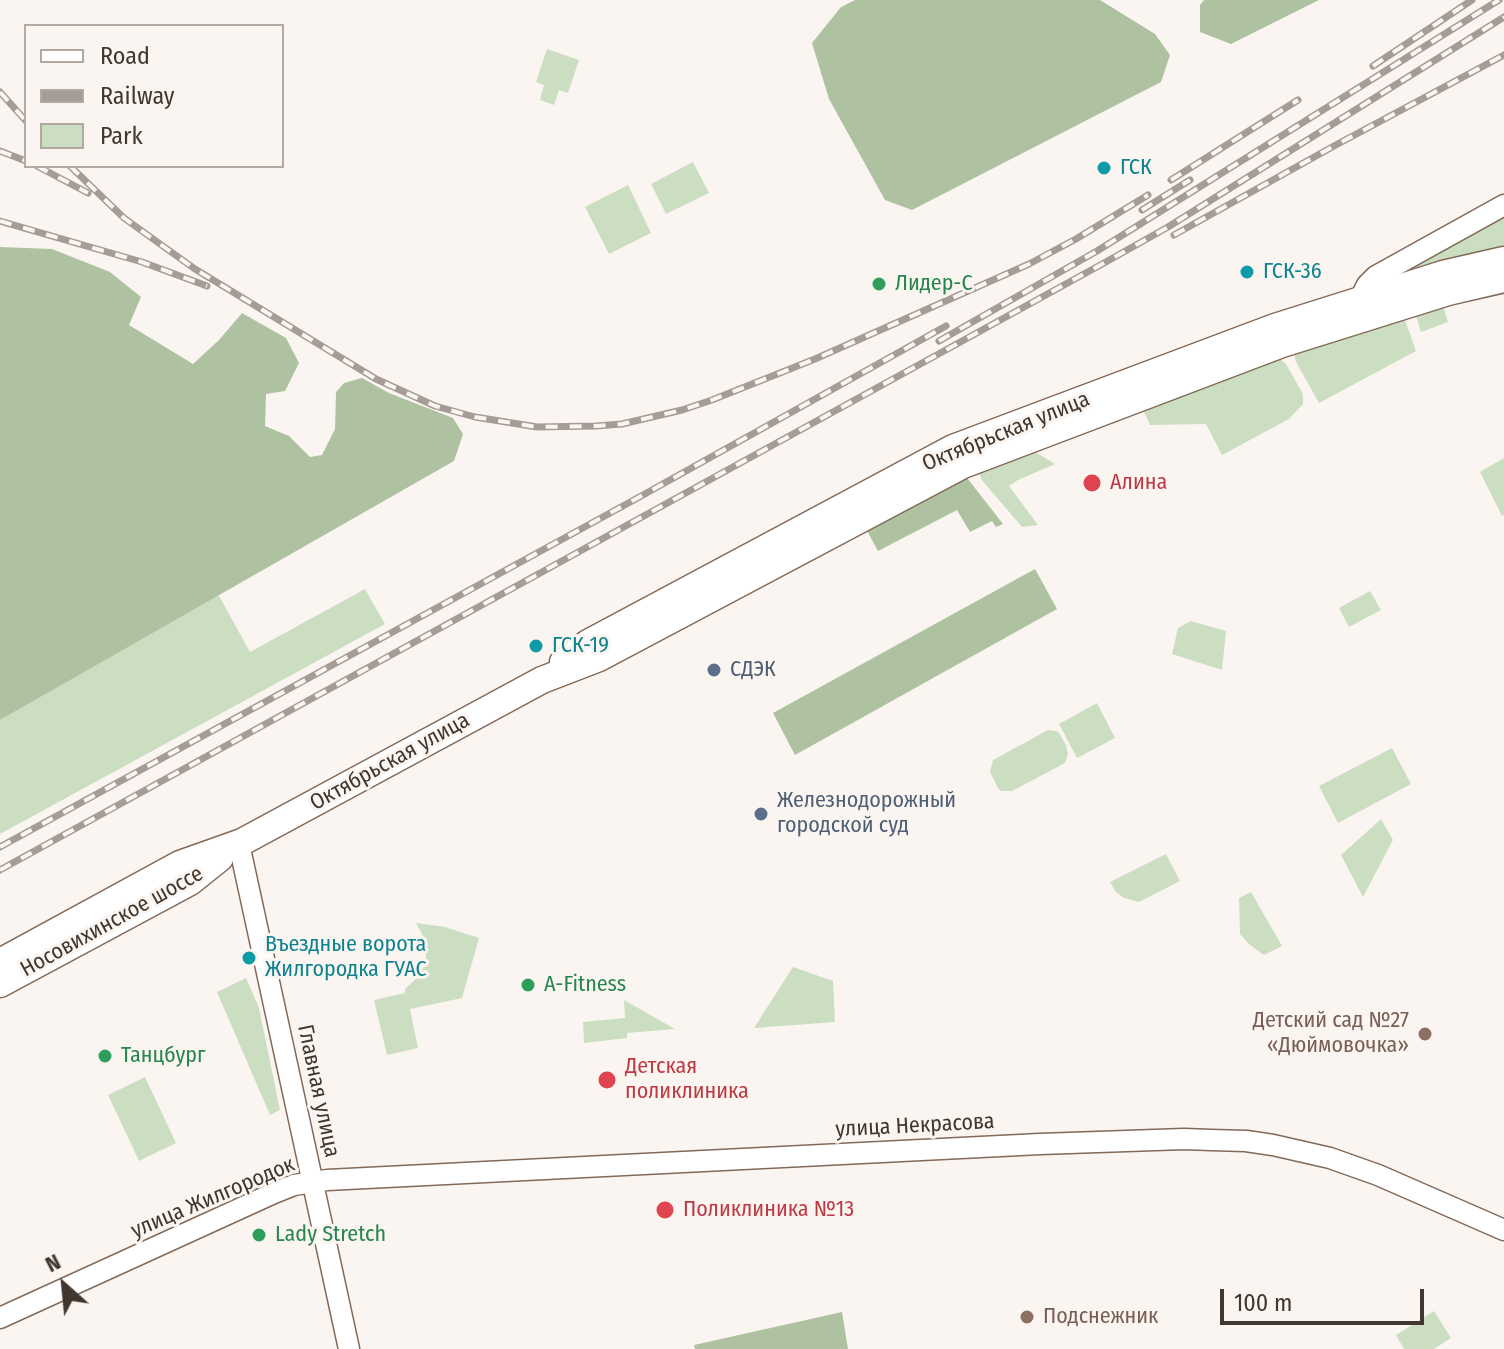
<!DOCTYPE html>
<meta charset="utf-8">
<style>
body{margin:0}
#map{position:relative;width:1504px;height:1349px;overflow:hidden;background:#fbf5f1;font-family:"Fira Sans Condensed",sans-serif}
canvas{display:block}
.legend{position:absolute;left:24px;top:24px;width:260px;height:144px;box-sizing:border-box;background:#fbf5f1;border:2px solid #b1a9a3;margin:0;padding:10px 14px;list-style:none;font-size:24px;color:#42372f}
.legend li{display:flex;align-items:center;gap:16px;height:40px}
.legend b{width:40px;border:2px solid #b1a9a3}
.north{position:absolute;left:24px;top:1245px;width:80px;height:80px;-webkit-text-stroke:6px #fbf5f1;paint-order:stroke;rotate:333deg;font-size:22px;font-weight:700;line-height:32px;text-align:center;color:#42372f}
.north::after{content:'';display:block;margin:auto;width:28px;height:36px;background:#42372f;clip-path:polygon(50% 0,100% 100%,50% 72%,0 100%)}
.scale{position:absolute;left:1220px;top:1289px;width:204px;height:36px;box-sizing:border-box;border:4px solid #42372f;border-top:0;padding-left:10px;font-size:24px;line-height:28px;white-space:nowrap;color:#42372f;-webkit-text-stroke:6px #fbf5f1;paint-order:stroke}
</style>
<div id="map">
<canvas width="1504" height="1349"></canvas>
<ul class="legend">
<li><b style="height:10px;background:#fff"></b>Road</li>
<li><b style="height:10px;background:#a59c97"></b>Railway</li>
<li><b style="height:22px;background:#ccdec1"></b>Park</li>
</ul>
<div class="north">N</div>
<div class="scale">100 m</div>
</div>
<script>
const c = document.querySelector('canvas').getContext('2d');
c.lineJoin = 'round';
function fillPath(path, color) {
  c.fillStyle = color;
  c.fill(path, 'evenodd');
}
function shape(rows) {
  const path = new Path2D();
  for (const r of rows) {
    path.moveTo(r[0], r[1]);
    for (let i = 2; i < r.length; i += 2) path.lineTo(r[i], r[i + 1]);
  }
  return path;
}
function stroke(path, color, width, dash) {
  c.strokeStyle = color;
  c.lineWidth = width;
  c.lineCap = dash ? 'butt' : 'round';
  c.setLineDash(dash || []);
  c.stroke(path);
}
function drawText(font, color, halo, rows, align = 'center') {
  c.font = font + ' "Fira Sans Condensed",sans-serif';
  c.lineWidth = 6;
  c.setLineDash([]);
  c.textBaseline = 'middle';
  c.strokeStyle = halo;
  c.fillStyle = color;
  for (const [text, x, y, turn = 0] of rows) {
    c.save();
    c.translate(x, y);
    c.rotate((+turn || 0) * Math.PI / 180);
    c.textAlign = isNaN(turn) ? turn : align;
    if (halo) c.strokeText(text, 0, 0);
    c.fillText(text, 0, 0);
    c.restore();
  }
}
fillPath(shape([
 [547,49,579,60,568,93,559,90,554,105,540,100,544,85,536,82],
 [693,162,709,193,666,214,651,184],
 [628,185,651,233,609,254,585,207],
 [1504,215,1504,256,1389,281,1410,266],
 [1443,306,1448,322,1421,332,1416,316],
 [1403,314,1416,351,1319,403,1295,360,1295,352],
 [1279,358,1286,364,1303,394,1303,404,1289,419,1222,455,1206,424,1150,425,1141,405],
 [1027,447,1055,464,1018,480,1009,486,1038,525,1022,527,981,479,978,467],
 [1504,458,1504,515,1502,516,1480,472],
 [365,589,385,624,0,834,0,720,218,594,250,652],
 [1370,591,1381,610,1349,627,1339,608],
 [1191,621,1226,631,1222,670,1172,654,1178,628],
 [1097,703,1115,738,1077,758,1059,724],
 [1048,730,1056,731,1059,733,1066,745,1068,754,1065,763,1012,791,1001,791,998,788,990,772,993,760],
 [1392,748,1411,784,1338,823,1319,786],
 [1381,819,1393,840,1363,897,1341,855],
 [1166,854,1180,881,1139,902,1124,898,1116,892,1110,882],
 [1251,892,1282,946,1264,955,1249,944,1240,934,1239,898],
 [416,923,445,927,479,938,462,998,410,1009,418,1048,387,1055,374,1000,405,993,405,989,419,976,425,965,426,955,423,936],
 [793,967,833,981,835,1022,754,1028],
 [246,978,259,1008,280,1110,270,1115,217,992],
 [624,1000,675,1029,627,1033,627,1038,584,1043,583,1022,625,1018],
 [145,1077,176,1143,139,1161,108,1095],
 [1434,1311,1451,1338,1434,1349,1404,1349,1396,1335]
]), '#ccdec1');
fillPath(shape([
 [855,0,1100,0,1155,34,1170,55,1161,82,912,210,885,200,829,99,812,43,841,7],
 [1204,0,1319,0,1231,44,1200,32,1200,5],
 [0,247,52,249,110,272,141,297,129,325,193,364,219,340,242,313,286,338,299,363,285,391,266,394,265,426,289,436,310,457,322,455,335,429,336,392,344,383,362,378,389,393,453,418,463,434,454,461,0,720],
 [964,474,1003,524,996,527,992,521,970,532,957,510,878,551,865,527],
 [1035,569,1057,609,795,755,773,713],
 [842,1312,848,1349,695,1349,694,1345]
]), '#aec2a1');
const minor = shape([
 [1356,307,1367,285,1376,276,1504,205],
 [239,844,349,1349],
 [0,1318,274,1193,294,1185,327,1180,1040,1144,1184,1139,1211,1140,1246,1141,1273,1145,1330,1158,1378,1175,1504,1230]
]);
const major = shape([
 [563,662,588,643,953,448,1275,327,1443,274,1504,260],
 [0,962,180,864,242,842,542,680,599,658,963,465,1282,344,1448,292,1504,279],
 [0,984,190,882,220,858]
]);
stroke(minor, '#836957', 23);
stroke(major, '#836957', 29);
stroke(minor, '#fff', 20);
stroke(major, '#fff', 26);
const rail = shape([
 [1373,66,1472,0],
 [0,92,26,121],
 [0,151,26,161],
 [37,166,88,193],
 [70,166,124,218,167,249,195,269,376,379,435,406,475,417,537,427,596,426,622,424,682,410,712,400,815,359,1029,264,1076,239,1148,195],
 [1171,180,1298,100],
 [1142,210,1190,180],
 [0,221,142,262,207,286],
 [1174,235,1334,146,1504,55],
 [939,341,1097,251,1499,0],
 [0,847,643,495,946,326],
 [0,870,1104,263,1168,227,1504,17]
]);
stroke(rail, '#a59c97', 7);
stroke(rail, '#fbf5f1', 4, [12]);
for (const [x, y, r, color] of [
 [1104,168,8,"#0f9aa8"],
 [1247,272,8,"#0f9aa8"],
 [879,284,8,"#2e9e5b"],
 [1092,483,10,"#e0444e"],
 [536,646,8,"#0f9aa8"],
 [714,670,8,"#5c6f8a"],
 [761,814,8,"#5c6f8a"],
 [249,958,8,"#0f9aa8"],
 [528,985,8,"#2e9e5b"],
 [1425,1034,8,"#8d6e63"],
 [105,1056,8,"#2e9e5b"],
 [607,1080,10,"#e0444e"],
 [665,1210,10,"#e0444e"],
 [259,1235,8,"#2e9e5b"],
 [1027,1317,8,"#8d6e63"]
]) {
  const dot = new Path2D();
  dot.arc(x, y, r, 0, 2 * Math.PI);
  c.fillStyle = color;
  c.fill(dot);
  stroke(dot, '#fbf5f1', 3);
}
drawText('22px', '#0d838f', '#fbf5f1', [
 ["ГСК",1120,168],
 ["ГСК-36",1263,272],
 ["ГСК-19",552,646],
 ["Въездные ворота",265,945],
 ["Жилгородка ГУАС",265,970]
], 'left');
drawText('22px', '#27864d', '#fbf5f1', [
 ["Лидер-С",895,284],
 ["A-Fitness",544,985],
 ["Танцбург",121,1056],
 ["Lady Stretch",275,1235]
], 'left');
drawText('22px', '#42372f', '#fbf5f1', [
 ["Октябрьская улица",1006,432,-22],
 ["Октябрьская улица",390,762,-29],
 ["Носовихинское шоссе",112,922,-29],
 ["Главная улица",318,1091,78],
 ["улица Некрасова",915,1126,-3],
 ["улица Жилгородок",213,1198,-23]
]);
drawText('22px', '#be3a42', '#fbf5f1', [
 ["Алина",1110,483],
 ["Детская",625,1067],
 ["поликлиника",625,1092],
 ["Поликлиника №13",683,1210]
], 'left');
drawText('22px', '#4e5e75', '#fbf5f1', [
 ["СДЭК",730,670],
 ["Железнодорожный",777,801],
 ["городской суд",777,826]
], 'left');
drawText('22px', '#785e54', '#fbf5f1', [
 ["Детский сад №27",1409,1021],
 ["«Дюймовочка»",1409,1046],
 ["Подснежник",1043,1317,"left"]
], 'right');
</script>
